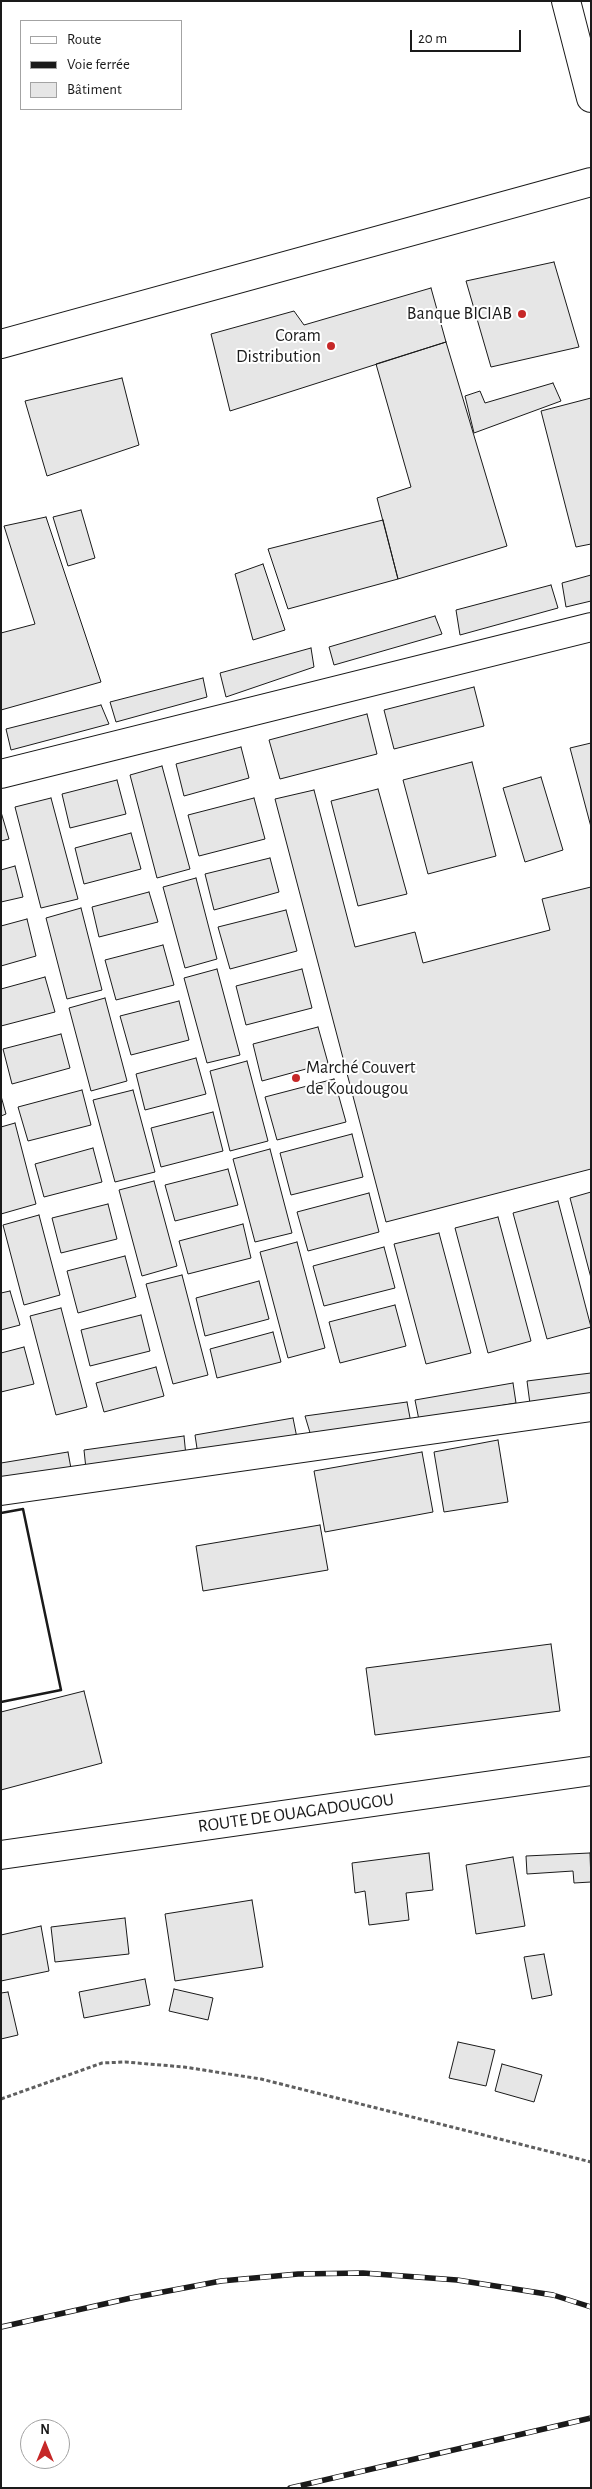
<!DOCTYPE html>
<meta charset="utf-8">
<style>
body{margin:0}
#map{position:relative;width:592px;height:2489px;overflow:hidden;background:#fff;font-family:"Alegreya Sans",sans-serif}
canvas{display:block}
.frame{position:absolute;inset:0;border:2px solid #1a1a1a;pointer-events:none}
.legend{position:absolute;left:20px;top:20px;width:162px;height:90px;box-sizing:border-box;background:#fff;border:1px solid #a3a3a3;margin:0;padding:6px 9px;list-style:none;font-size:15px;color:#1a1a1a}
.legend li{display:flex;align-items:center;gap:10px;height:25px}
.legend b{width:25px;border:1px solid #a3a3a3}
.north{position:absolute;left:20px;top:2419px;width:50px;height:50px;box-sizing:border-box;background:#fff;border:1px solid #a3a3a3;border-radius:50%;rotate:0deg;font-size:14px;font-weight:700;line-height:20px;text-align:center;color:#1a1a1a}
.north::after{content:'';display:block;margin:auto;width:18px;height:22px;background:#c62828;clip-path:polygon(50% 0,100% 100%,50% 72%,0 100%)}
.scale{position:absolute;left:410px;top:30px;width:111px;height:22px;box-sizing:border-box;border:2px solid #1a1a1a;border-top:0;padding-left:6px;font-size:15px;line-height:18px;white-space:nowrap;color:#1a1a1a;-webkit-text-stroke:4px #fff;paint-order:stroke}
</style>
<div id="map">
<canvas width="592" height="2489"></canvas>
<div class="frame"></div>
<ul class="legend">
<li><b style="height:6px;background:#fff"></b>Route</li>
<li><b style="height:6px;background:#1a1a1a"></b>Voie ferrée</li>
<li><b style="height:14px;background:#e6e6e6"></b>Bâtiment</li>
</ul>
<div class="north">N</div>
<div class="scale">20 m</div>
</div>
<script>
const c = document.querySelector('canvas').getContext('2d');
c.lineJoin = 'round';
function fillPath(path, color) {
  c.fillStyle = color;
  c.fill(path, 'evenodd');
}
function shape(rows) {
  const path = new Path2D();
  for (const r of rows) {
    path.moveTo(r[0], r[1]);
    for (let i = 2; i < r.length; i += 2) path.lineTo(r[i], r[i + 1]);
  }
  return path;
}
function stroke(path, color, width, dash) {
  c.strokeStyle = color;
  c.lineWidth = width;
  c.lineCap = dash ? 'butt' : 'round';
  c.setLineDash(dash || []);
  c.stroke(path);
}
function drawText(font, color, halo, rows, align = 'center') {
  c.font = font + ' "Alegreya Sans",sans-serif';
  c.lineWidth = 4;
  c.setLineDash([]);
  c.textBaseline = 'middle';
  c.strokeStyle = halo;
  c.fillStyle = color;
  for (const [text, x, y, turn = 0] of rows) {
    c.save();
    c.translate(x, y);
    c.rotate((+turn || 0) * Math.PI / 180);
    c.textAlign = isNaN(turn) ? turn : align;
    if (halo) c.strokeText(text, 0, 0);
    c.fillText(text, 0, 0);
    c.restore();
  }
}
const building = shape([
 [554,262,579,347,491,367,466,281,554,262],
 [431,288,446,342,230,411,211,334,294,311,304,325,431,288],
 [446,342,507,546,398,579,377,498,411,487,376,364,446,342],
 [122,378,139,445,47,476,25,401,122,378],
 [553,383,561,401,474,433,465,396,480,391,485,403,553,383],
 [591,398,591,544,576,547,541,411,591,398],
 [81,510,95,558,68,566,53,517,81,510],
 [46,517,101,682,1,710,1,633,35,624,4,526,46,517],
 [383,520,398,579,288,609,268,549,383,520],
 [263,564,285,630,253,640,235,574,263,564],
 [591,575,591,601,566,607,562,583,591,575],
 [551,585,558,608,460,635,456,610,551,585],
 [435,616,442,634,334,665,329,647,435,616],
 [311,648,314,667,226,697,220,673,311,648],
 [203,678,207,697,116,722,110,702,203,678],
 [474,687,484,726,394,749,384,710,474,687],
 [101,705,109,724,11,750,6,729,101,705],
 [367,714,377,754,280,779,269,740,367,714],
 [591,743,591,827,570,748,591,743],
 [241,747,249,778,184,796,176,764,241,747],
 [472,762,496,856,428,874,403,780,472,762],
 [162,766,190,869,157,878,130,775,162,766],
 [541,777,563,850,525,862,503,788,541,777],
 [117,780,126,814,70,828,62,794,117,780],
 [378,789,407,894,358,906,331,801,378,789],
 [314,790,355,947,415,932,423,963,550,930,542,899,591,887,591,1169,386,1222,275,799,314,790],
 [51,798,78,899,41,908,15,807,51,798],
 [254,798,265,839,199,856,188,815,254,798],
 [1,812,9,839,1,841,1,812],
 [131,833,141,869,84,884,75,848,131,833],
 [270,858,279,892,214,910,205,874,270,858],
 [15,866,23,897,1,902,1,870,15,866],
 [196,878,217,959,185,968,163,887,196,878],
 [149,892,158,922,99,937,92,907,149,892],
 [81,908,102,990,67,999,46,918,81,908],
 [286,910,297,951,230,969,218,927,286,910],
 [27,919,36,956,1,966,1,926,27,919],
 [163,945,174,985,116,1000,105,960,163,945],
 [217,969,240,1055,207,1063,184,978,217,969],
 [302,969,312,1008,246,1025,236,986,302,969],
 [45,977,55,1012,1,1026,1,989,45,977],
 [105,998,127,1081,91,1091,69,1008,105,998],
 [179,1001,189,1040,131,1055,120,1016,179,1001],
 [318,1027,328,1063,262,1081,253,1044,318,1027],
 [61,1034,70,1068,12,1084,3,1049,61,1034],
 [196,1058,206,1094,145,1110,136,1074,196,1058],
 [247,1061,268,1141,230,1151,210,1071,247,1061],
 [334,1079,346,1122,277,1140,265,1097,334,1079],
 [82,1090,91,1125,28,1141,18,1107,82,1090],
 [133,1090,155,1172,115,1182,93,1100,133,1090],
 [1,1096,6,1114,1,1116,1,1096],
 [213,1112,223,1151,161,1167,151,1128,213,1112],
 [15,1123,36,1204,1,1214,1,1127,15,1123],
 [352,1134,363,1177,291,1195,280,1153,352,1134],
 [93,1148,102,1182,44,1197,35,1164,93,1148],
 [270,1149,292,1233,255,1242,233,1159,270,1149],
 [228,1169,238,1205,175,1221,165,1185,228,1169],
 [154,1181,177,1266,142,1276,119,1190,154,1181],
 [591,1192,591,1278,570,1198,591,1192],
 [369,1193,379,1232,308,1251,297,1212,369,1193],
 [558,1201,591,1327,547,1339,513,1213,558,1201],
 [108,1204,117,1239,61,1253,52,1218,108,1204],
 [39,1215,60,1295,24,1305,3,1225,39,1215],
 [498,1217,531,1341,488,1353,455,1228,498,1217],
 [243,1224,251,1258,188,1274,179,1241,243,1224],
 [439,1233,471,1353,426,1364,394,1244,439,1233],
 [297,1242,325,1348,288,1358,260,1252,297,1242],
 [384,1247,395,1288,324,1306,313,1266,384,1247],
 [125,1256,136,1297,78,1313,67,1271,125,1256],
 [182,1275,208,1375,173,1384,146,1284,182,1275],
 [259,1281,269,1319,205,1336,196,1298,259,1281],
 [10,1291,20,1325,1,1330,1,1293,10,1291],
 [395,1305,406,1346,340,1363,329,1322,395,1305],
 [61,1308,87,1407,56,1415,30,1316,61,1308],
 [141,1315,150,1351,90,1366,81,1330,141,1315],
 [273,1332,281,1362,217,1378,210,1349,273,1332],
 [24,1347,34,1384,1,1392,1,1353,24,1347],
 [156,1367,164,1396,104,1412,96,1383,156,1367],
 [591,1373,591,1396,530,1404,527,1381,591,1373],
 [513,1383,516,1403,419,1420,415,1400,513,1383],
 [407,1402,411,1423,311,1436,305,1416,407,1402],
 [293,1418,297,1438,198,1455,195,1435,293,1418],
 [184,1436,186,1456,86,1469,84,1450,184,1436],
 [498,1440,508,1502,444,1512,434,1452,498,1440],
 [68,1452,72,1474,1,1486,1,1463,68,1452],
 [422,1452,433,1512,325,1532,314,1471,422,1452],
 [320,1525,328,1570,203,1591,196,1546,320,1525],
 [551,1644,560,1711,375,1735,366,1668,551,1644],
 [84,1691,102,1763,1,1790,1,1712,84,1691],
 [429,1853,433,1890,406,1893,409,1920,369,1925,365,1891,355,1893,352,1863,429,1853],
 [590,1853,591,1882,574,1883,573,1871,527,1874,526,1856,590,1853],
 [513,1857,525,1926,476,1934,466,1865,513,1857],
 [252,1900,263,1967,175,1981,165,1914,252,1900],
 [125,1918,129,1954,55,1962,51,1927,125,1918],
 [41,1926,49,1971,1,1981,1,1935,41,1926],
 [544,1954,552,1995,532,1999,524,1957,544,1954],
 [145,1979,150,2005,84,2018,79,1992,145,1979],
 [174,1989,213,1998,208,2020,169,2011,174,1989],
 [8,1992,18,2035,1,2039,1,1993,8,1992],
 [458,2042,495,2050,486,2086,449,2078,458,2042],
 [502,2064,542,2075,534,2102,495,2091,502,2064]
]);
fillPath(building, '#e6e6e6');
stroke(building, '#1a1a1a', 1);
const minor = shape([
 [566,1,591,98],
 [1,774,591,627],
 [1,1491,591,1407]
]);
const tertiary = shape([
 [1,1855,591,1771]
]);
const primary = shape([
 [1,344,591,182]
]);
stroke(minor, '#1a1a1a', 30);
stroke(tertiary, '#1a1a1a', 30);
stroke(primary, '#1a1a1a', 30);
stroke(shape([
 [1,2099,102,2063,125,2062,184,2067,261,2079,591,2162]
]), '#5f5f5f', 3, [4, 2.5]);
stroke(minor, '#fff', 28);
stroke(tertiary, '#fff', 28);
stroke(primary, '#fff', 28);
const rail = shape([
 [1,2327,131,2298,221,2281,298,2274,363,2273,457,2280,553,2295,591,2307],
 [290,2488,591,2418]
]);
stroke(rail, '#1a1a1a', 5.5);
stroke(rail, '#fff', 4, [11]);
stroke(shape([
 [1,1513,23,1509,61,1690,1,1702]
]), '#1a1a1a', 2.5);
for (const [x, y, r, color] of [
 [522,314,5,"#c62828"],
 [331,346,5,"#c62828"],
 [296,1078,5,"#c62828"]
]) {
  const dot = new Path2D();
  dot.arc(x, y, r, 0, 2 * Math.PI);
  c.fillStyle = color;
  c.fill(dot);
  stroke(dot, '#fff', 2);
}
drawText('18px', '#1a1a1a', '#fff', [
 ["Banque BICIAB",512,314],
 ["Coram",321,336],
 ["Distribution",321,357],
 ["Marché Couvert",306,1068,"left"],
 ["de Koudougou",306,1089,"left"]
], 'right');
drawText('18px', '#1a1a1a', '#fff', [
 ["ROUTE DE OUAGADOUGOU",296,1813,-8]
]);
</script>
